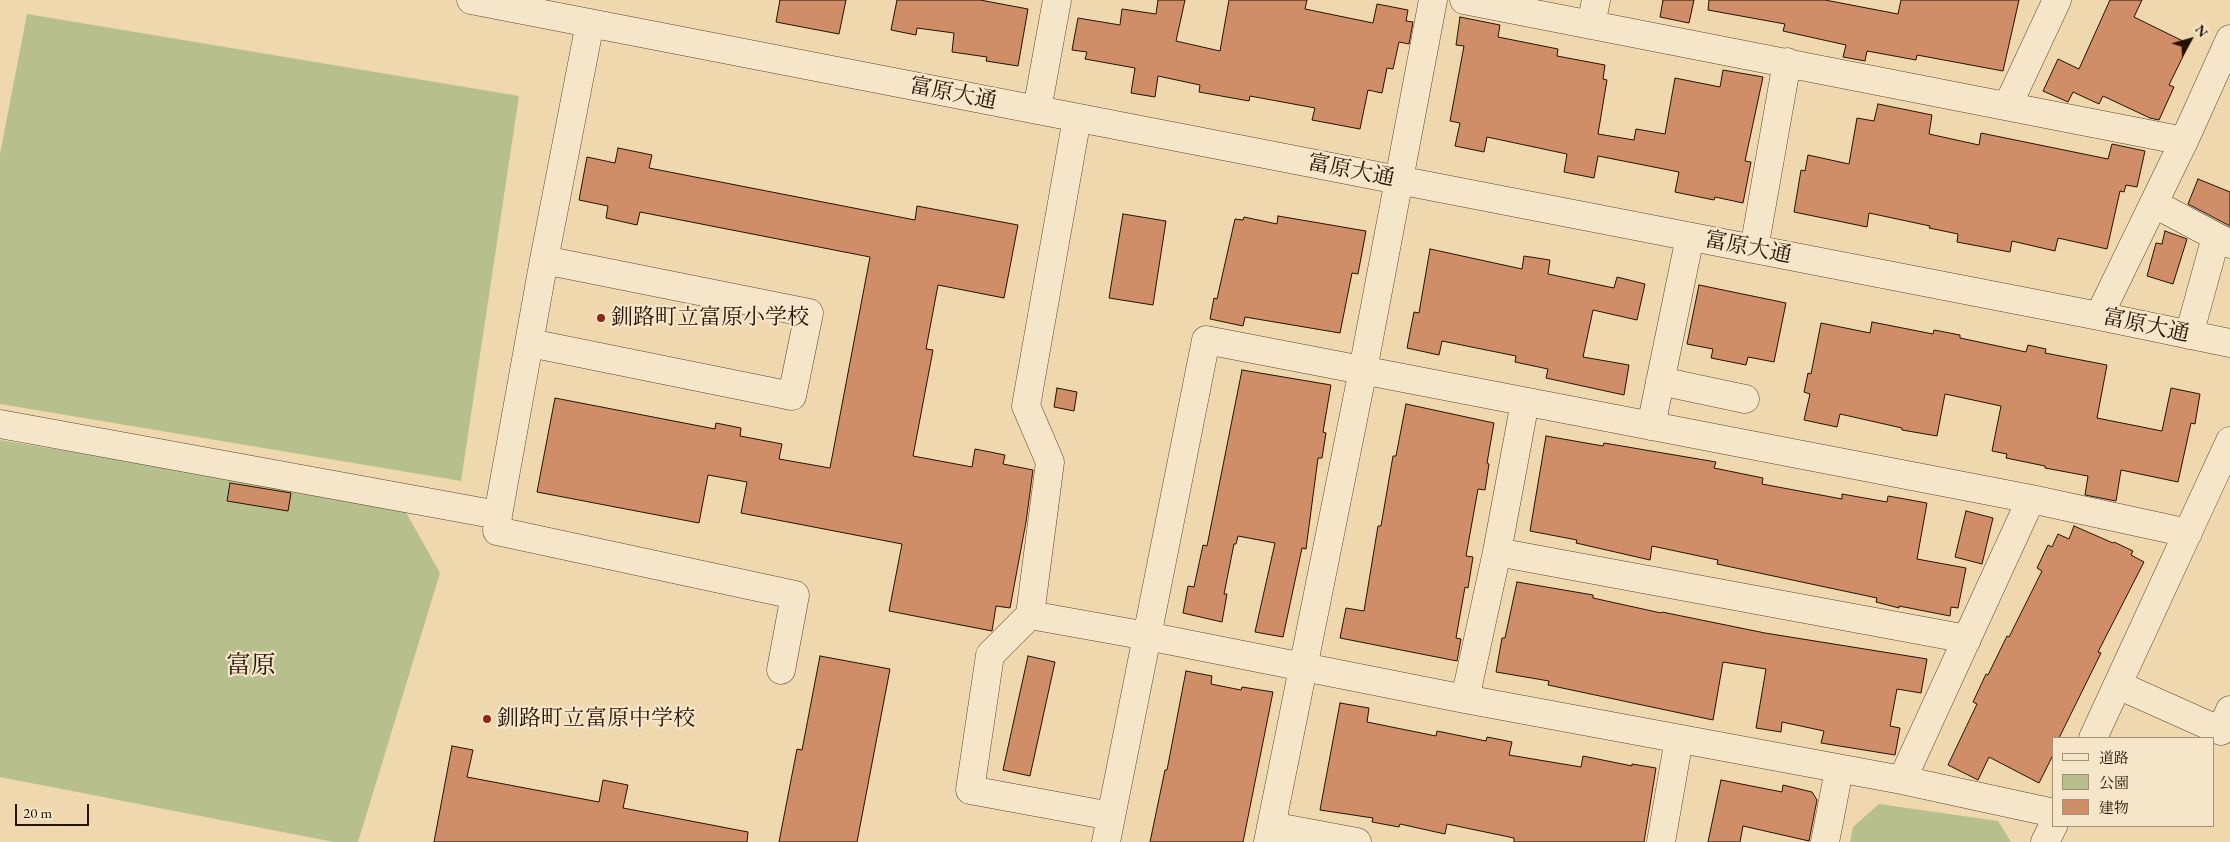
<!DOCTYPE html>
<meta charset="utf-8">
<style>
body{margin:0}
#map{position:relative;width:2230px;height:842px;overflow:hidden;background:#efd8ae;font-family:"EB Garamond","Noto Serif JP",serif}
canvas{display:block}
.legend{position:absolute;left:2052px;top:737px;width:162px;height:90px;box-sizing:border-box;background:#f5e6ca;border:1px solid #a2917a;margin:0;padding:6px 9px;list-style:none;font-size:15px;color:#251203}
.legend li{display:flex;align-items:center;gap:10px;height:25px}
.legend b{width:25px;border:1px solid #a2917a}
.north{position:absolute;left:2165px;top:15px;width:50px;height:50px;-webkit-text-stroke:4px #f5e6ca;paint-order:stroke;rotate:52deg;font-size:14px;font-weight:700;line-height:20px;text-align:center;color:#251203}
.north::after{content:'';display:block;margin:auto;width:18px;height:22px;background:#251203;clip-path:polygon(50% 0,100% 100%,50% 72%,0 100%)}
.scale{position:absolute;left:15px;top:804px;width:74px;height:22px;box-sizing:border-box;border:2px solid #251203;border-top:0;padding-left:6px;font-size:15px;line-height:18px;white-space:nowrap;color:#251203;-webkit-text-stroke:4px #f5e6ca;paint-order:stroke}
</style>
<div id="map">
<canvas width="2230" height="842"></canvas>
<ul class="legend">
<li><b style="height:6px;background:#f5e6ca"></b>道路</li>
<li><b style="height:14px;background:#b7bf8c"></b>公園</li>
<li><b style="height:14px;background:#cf8e67"></b>建物</li>
</ul>
<div class="north">N</div>
<div class="scale">20 m</div>
</div>
<script>
const c = document.querySelector('canvas').getContext('2d');
c.lineJoin = 'round';
function fillPath(path, color) {
  c.fillStyle = color;
  c.fill(path, 'evenodd');
}
function shape(rows) {
  const path = new Path2D();
  for (const r of rows) {
    path.moveTo(r[0], r[1]);
    for (let i = 2; i < r.length; i += 2) path.lineTo(r[i], r[i + 1]);
  }
  return path;
}
function stroke(path, color, width, dash) {
  c.strokeStyle = color;
  c.lineWidth = width;
  c.lineCap = dash ? 'butt' : 'round';
  c.setLineDash(dash || []);
  c.stroke(path);
}
function drawText(font, color, halo, rows, align = 'center') {
  c.font = font + ' "EB Garamond","Noto Serif JP",serif';
  c.lineWidth = 4.5;
  c.setLineDash([]);
  c.textBaseline = 'middle';
  c.strokeStyle = halo;
  c.fillStyle = color;
  for (const [text, x, y, turn = 0] of rows) {
    c.save();
    c.translate(x, y);
    c.rotate((+turn || 0) * Math.PI / 180);
    c.textAlign = isNaN(turn) ? turn : align;
    if (halo) c.strokeText(text, 0, 0);
    c.fillText(text, 0, 0);
    c.restore();
  }
}
fillPath(shape([
 [27,14,519,96,461,481,0,404,0,154],
 [0,440,403,507,440,573,358,842,334,842,0,777],
 [1879,804,1998,821,2011,842,1850,842,1853,827]
]), '#b7bf8c');
const building = shape([
 [780,0,846,0,839,34,776,22,780,0],
 [897,0,980,0,1028,9,1018,66,986,61,987,57,952,52,954,33,917,28,916,35,891,30,897,0],
 [1158,0,1185,0,1176,41,1220,51,1229,0,1307,0,1305,9,1373,23,1377,4,1408,10,1406,21,1413,22,1409,44,1399,42,1393,69,1387,68,1382,93,1368,90,1360,129,1312,120,1315,108,1250,96,1249,101,1199,92,1200,85,1158,76,1155,97,1131,93,1135,68,1085,59,1087,52,1072,50,1078,18,1120,25,1122,9,1156,14,1158,0],
 [1663,0,1694,0,1689,23,1660,17,1663,0],
 [1709,0,1825,0,1898,14,1901,0,2019,0,2003,71,1917,55,1916,60,1867,51,1865,61,1843,57,1846,45,1783,31,1785,24,1708,10,1709,0],
 [2110,0,2142,0,2134,17,2189,44,2169,85,2174,87,2159,120,2150,118,2103,96,2099,104,2073,92,2068,102,2043,91,2058,59,2079,69,2110,0],
 [1460,17,1500,25,1498,37,1558,49,1557,56,1605,65,1603,79,1607,80,1598,134,1634,140,1636,129,1665,134,1675,78,1720,87,1723,70,1763,77,1745,161,1751,162,1743,203,1715,197,1714,200,1675,192,1679,172,1598,156,1594,178,1564,172,1567,154,1487,137,1484,152,1455,146,1460,123,1450,121,1464,46,1456,45,1460,17],
 [1878,104,1932,115,1929,134,1979,145,1981,133,2108,159,2112,144,2145,151,2137,187,2126,185,2124,192,2120,191,2107,249,2058,238,2055,251,2012,241,2010,252,1957,242,1958,234,1929,228,1930,226,1869,213,1867,227,1794,212,1801,170,1805,171,1808,155,1849,164,1857,118,1874,121,1878,104],
 [618,148,652,155,649,168,915,220,917,206,1018,225,1004,298,938,285,926,349,933,350,913,456,972,467,975,449,1005,455,1003,464,1033,470,1026,522,1010,608,996,606,992,631,889,611,902,544,741,513,747,482,708,475,699,523,537,492,555,398,715,429,716,423,741,428,740,436,782,444,779,459,830,468,870,257,640,212,637,225,606,218,608,206,579,200,587,157,615,163,618,148],
 [2198,179,2230,192,2230,226,2188,204,2198,179],
 [1123,214,1166,221,1153,305,1109,298,1123,214],
 [1278,216,1366,231,1358,274,1352,273,1340,333,1245,317,1243,326,1210,319,1214,298,1217,299,1235,219,1243,220,1244,217,1277,224,1278,216],
 [2165,231,2187,239,2173,284,2147,276,2156,243,2162,244,2165,231],
 [1430,249,1522,269,1524,256,1550,260,1548,274,1614,288,1617,277,1645,284,1637,320,1593,310,1583,357,1629,365,1624,395,1546,378,1548,369,1515,362,1516,356,1442,341,1439,355,1407,348,1414,312,1419,313,1430,249],
 [1699,285,1786,303,1774,362,1748,357,1746,365,1711,358,1713,349,1687,344,1699,285],
 [1872,322,1933,334,1934,330,1960,335,1960,338,2026,352,2028,345,2046,349,2045,353,2107,365,2097,418,2162,431,2171,388,2200,394,2195,424,2191,423,2178,482,2121,470,2116,501,2085,495,2088,476,2045,468,2045,466,2006,458,2007,454,1992,451,2001,406,1945,394,1937,436,1902,430,1902,428,1840,414,1837,427,1804,420,1810,394,1804,392,1808,373,1811,374,1821,323,1870,333,1872,322],
 [1242,370,1331,385,1323,432,1326,433,1322,458,1318,458,1306,549,1302,548,1283,637,1255,632,1275,543,1238,536,1236,544,1234,544,1224,594,1227,594,1222,622,1183,613,1188,586,1194,587,1203,545,1207,546,1242,370],
 [1057,388,1077,392,1074,411,1054,407,1057,388],
 [1406,404,1494,423,1487,463,1489,464,1485,490,1478,489,1466,556,1473,557,1468,588,1465,587,1456,638,1461,639,1457,661,1340,638,1346,608,1364,611,1378,526,1381,526,1393,456,1396,456,1406,404],
 [1546,436,1603,446,1604,443,1716,462,1714,468,1763,478,1762,484,1842,499,1842,494,1887,502,1888,496,1927,503,1917,559,1966,568,1958,608,1951,607,1950,616,1899,606,1899,608,1876,602,1877,598,1717,564,1718,560,1652,546,1650,560,1576,543,1577,540,1530,531,1546,436],
 [230,483,291,493,288,511,227,501,230,483],
 [1966,511,1993,518,1982,564,1955,557,1966,511],
 [2074,526,2113,543,2114,542,2133,551,2131,555,2144,562,2098,652,2101,653,2059,738,2054,738,2054,753,2039,783,1989,757,1978,780,1948,765,1977,704,1973,702,1986,674,1988,675,2007,636,2009,637,2042,571,2037,568,2048,545,2052,547,2058,534,2069,539,2074,526],
 [1517,582,1593,595,1593,598,1661,613,1662,612,1765,633,1927,659,1921,693,1897,689,1890,726,1900,728,1895,755,1821,743,1824,731,1782,722,1781,732,1756,728,1766,669,1723,662,1713,720,1548,685,1549,681,1496,672,1502,638,1505,638,1517,582],
 [820,656,890,669,857,842,779,842,797,749,802,750,820,656],
 [1028,656,1055,662,1030,776,1003,770,1028,656],
 [1186,671,1212,676,1211,684,1241,690,1242,687,1273,692,1243,842,1150,842,1165,770,1167,770,1186,671],
 [1340,703,1369,708,1367,722,1436,736,1437,731,1486,741,1487,737,1512,742,1509,755,1581,767,1583,756,1632,766,1632,764,1656,768,1644,842,1514,842,1514,838,1447,824,1445,834,1400,824,1399,827,1372,822,1373,818,1320,810,1340,703],
 [452,746,473,750,467,777,599,802,603,780,628,785,623,808,748,832,747,842,434,842,452,746],
 [1721,780,1782,792,1783,785,1812,792,1817,800,1809,841,1743,826,1740,842,1708,842,1721,780]
]);
fillPath(building, '#cf8e67');
stroke(building, '#251203', 1);
const minor = shape([
 [471,0,2099,316,2230,343],
 [1464,0,2184,141],
 [590,23,544,260,498,515,497,531,795,595,781,670],
 [1591,25,1596,0],
 [2008,105,2057,0],
 [1037,110,1057,0],
 [1077,118,1026,406,1050,462,1030,615,1147,636,1465,699,1902,780,2054,813],
 [2166,210,2230,244],
 [1754,249,1787,62],
 [2099,316,2184,141,2230,39],
 [2189,335,2216,237],
 [530,343,792,396,809,313,544,260],
 [1660,381,1745,399],
 [0,424,498,515],
 [1651,426,1690,237],
 [1497,552,1967,639],
 [1030,615,990,655,970,790,1111,816],
 [2118,685,2221,731,2230,710],
 [1465,699,1497,552,1525,402],
 [2093,738,2230,441],
 [1902,780,2031,499],
 [1271,826,1357,842],
 [1106,842,1206,340,2031,499,2188,533],
 [1268,842,1363,370,1433,0],
 [1661,842,1679,739],
 [1825,842,1839,770],
 [2045,842,2054,824]
]);
stroke(minor, '#58442e', 29);
stroke(minor, '#f5e6ca', 28);
for (const [x, y, r, color] of [
 [601,318,5,"#8f2418"],
 [487,719,5,"#8f2418"]
]) {
  const dot = new Path2D();
  dot.arc(x, y, r, 0, 2 * Math.PI);
  c.fillStyle = color;
  c.fill(dot);
  stroke(dot, '#f5e6ca', 2);
}
drawText('22px', '#251203', '#f5e6ca', [
 ["富原大通",953,94,11],
 ["富原大通",1351,171,11],
 ["富原大通",1748,248,11],
 ["富原大通",2146,326,12]
]);
drawText('22px', '#251203', '#f5e6ca', [
 ["釧路町立富原小学校",611,318],
 ["釧路町立富原中学校",497,719]
], 'left');
drawText('25px', '#251203', '#f5e6ca', [
 ["富原",251,666]
]);
</script>
